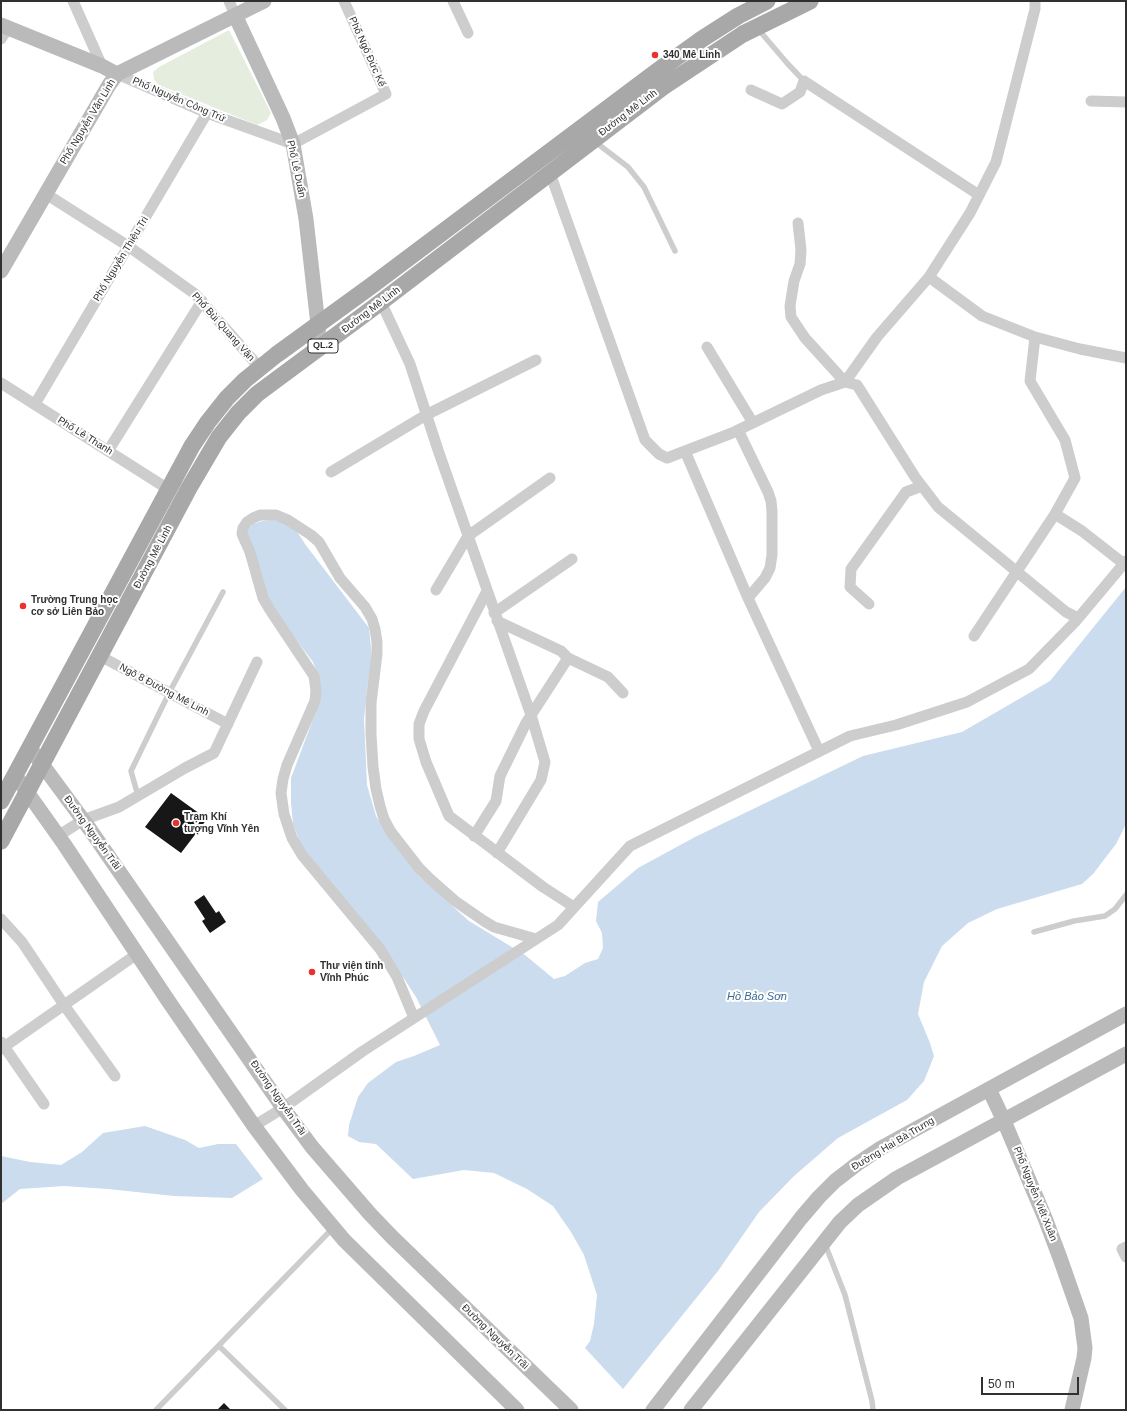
<!DOCTYPE html>
<meta charset="utf-8">
<style>
body{margin:0}
#map{position:relative;width:1127px;height:1411px;overflow:hidden;background:#fff;font-family:Arial,sans-serif}
canvas{display:block}
.frame{position:absolute;inset:0;border:2px solid #303030;pointer-events:none}
.scale{position:absolute;left:981px;top:1377px;width:98px;height:18px;box-sizing:border-box;border:2px solid #303030;border-top:0;padding-left:5px;font-size:12px;line-height:14px;white-space:nowrap;color:#303030;-webkit-text-stroke:3px #fff;paint-order:stroke}
</style>
<div id="map">
<canvas width="1127" height="1411"></canvas>
<div class="frame"></div>
<div class="scale">50 m</div>
</div>
<script>
const c = document.querySelector('canvas').getContext('2d');
c.lineJoin = 'round';
function fillPath(path, color) {
  c.fillStyle = color;
  c.fill(path, 'evenodd');
}
function shape(rows) {
  const path = new Path2D();
  for (const r of rows) {
    path.moveTo(r[0], r[1]);
    for (let i = 2; i < r.length; i += 2) path.lineTo(r[i], r[i + 1]);
  }
  return path;
}
function stroke(path, color, width, dash) {
  c.strokeStyle = color;
  c.lineWidth = width;
  c.lineCap = dash ? 'butt' : 'round';
  c.setLineDash(dash || []);
  c.stroke(path);
}
function drawText(font, color, halo, rows, align = 'center') {
  c.font = font + ' Arial,sans-serif';
  c.lineWidth = 4;
  c.setLineDash([]);
  c.textBaseline = 'middle';
  c.strokeStyle = halo;
  c.fillStyle = color;
  for (const [text, x, y, turn = 0] of rows) {
    c.save();
    c.translate(x, y);
    c.rotate((+turn || 0) * Math.PI / 180);
    c.textAlign = isNaN(turn) ? turn : align;
    if (halo) c.strokeText(text, 0, 0);
    c.fillText(text, 0, 0);
    c.restore();
  }
}
fillPath(shape([
 [229,30,271,113,267,120,257,125,159,85,154,80,153,72,159,67]
]), '#e4edde');
fillPath(shape([
 [272,520,283,521,296,530,305,544,369,628,372,658,367,689,364,719,367,785,376,816,393,843,419,876,469,921,525,955,554,979,565,976,585,963,598,959,603,948,602,933,596,921,598,902,638,868,695,837,863,756,962,732,1050,681,1126,587,1126,824,1116,844,1093,874,1082,884,997,909,968,923,942,946,924,982,918,1014,930,1043,934,1056,924,1081,907,1100,838,1138,794,1176,759,1212,718,1271,623,1389,585,1348,590,1341,594,1324,597,1295,584,1255,571,1232,553,1206,527,1189,494,1173,464,1170,413,1179,376,1144,359,1142,348,1136,349,1125,358,1097,368,1083,396,1062,414,1056,440,1045,416,997,387,952,315,864,301,845,293,824,291,803,291,778,318,706,320,680,313,662,279,617,267,597,247,537,248,530,253,524,262,521],
 [145,1126,185,1140,199,1148,218,1144,236,1144,263,1179,232,1198,174,1196,108,1189,64,1186,20,1189,1,1204,1,1156,30,1162,61,1165,82,1152,103,1133]
]), '#cadced');
fillPath(shape([
 [171,793,207,819,181,853,145,827],
 [204,895,216,913,219,911,226,922,210,933,202,921,205,919,194,902],
 [224,1403,231,1410,217,1410]
]), '#171717');
stroke(shape([
 [758,29,787,63,804,81],
 [594,141,628,167,644,187,675,251],
 [138,796,131,771,169,693,223,592],
 [1034,932,1074,921,1105,916,1115,909,1126,895],
 [825,1244,845,1295,872,1401,873,1410],
 [219,1346,285,1410],
 [156,1410,333,1228]
]), '#cdcdcd', 5.5);
stroke(shape([
 [73,1,102,66],
 [229,1,235,15],
 [453,1,468,33],
 [1,39,8,28],
 [117,74,207,113,293,144,386,94,344,1],
 [751,90,782,104,800,92,804,81,979,195],
 [1091,101,1126,102],
 [550,173,645,440,659,454,667,458,732,433,821,390,845,382,857,385,915,477,938,507,1066,612,1078,618],
 [46,194,128,246,195,294,260,368],
 [798,223,801,250,800,264,794,281,790,306,791,317,805,338,845,382,877,337,929,277,970,213,996,162,1035,9,1035,1],
 [929,277,982,316,1035,337,1080,349,1126,358],
 [381,302,410,364,438,450,531,715,545,762,541,780,497,853],
 [707,347,753,423],
 [1,383,168,489],
 [35,404,207,113],
 [738,430,768,492,771,501,772,511,772,555,770,568,765,578,748,598],
 [108,451,202,301],
 [685,451,748,598,819,751],
 [331,472,426,415,536,360],
 [1055,514,1082,531,1124,564],
 [436,590,468,536,550,478],
 [487,591,424,711,419,724,419,739,426,762,449,816,543,887,574,907],
 [869,604,850,587,851,569,906,492,922,486],
 [494,613,572,559],
 [497,621,561,651,568,658,608,677,623,693],
 [974,636,1055,514,1075,478,1065,440,1030,381,1035,337],
 [100,656,228,724],
 [58,836,83,820,119,807,185,768,214,753,257,662],
 [474,836,496,801,500,776,526,723,568,658],
 [1,919,22,942,64,1005,115,1076],
 [414,1018,397,977,380,949,302,855,292,838,284,814,281,793,283,779,287,765,315,701,316,691,314,676,270,610,263,598,250,552,242,534,243,528,247,522,253,518,260,515,276,515,288,520,311,535,319,542,340,578,365,607,372,619,375,629,377,642,377,654,371,703,371,734,373,767,376,789,380,806,384,819,391,832,419,868,430,879,455,901,484,921,494,927,536,939],
 [1,1042,44,1104],
 [1,1049,137,954],
 [254,1126,283,1108,363,1051,558,925,630,846,850,736,896,725,967,702,1029,669,1075,622,1126,561],
 [1126,1247,1122,1249,1126,1257]
]), '#cdcdcd', 11);
stroke(shape([
 [235,15,283,118,293,144,306,219,318,325,319,349],
 [1,25,102,66,117,74],
 [1,271,109,85,117,74,264,1],
 [30,748,89,828,283,1108,312,1147,370,1214,392,1237,571,1410],
 [15,775,64,844,167,999,254,1126,302,1190,344,1240,517,1410],
 [989,1089,1004,1121,1045,1218,1060,1258,1081,1318,1085,1348,1084,1358,1072,1410],
 [653,1410,801,1218,819,1197,835,1181,857,1164,881,1148,1126,1014],
 [691,1410,840,1222,858,1205,897,1178,1126,1054]
]), '#bababa', 15);
stroke(shape([
 [1,801,192,446,208,422,227,398,245,380,276,355,371,286,656,72,702,39,738,16,767,1],
 [1,841,189,488,219,437,238,413,257,394,381,302,663,87,743,34,810,1]
]), '#a8a8a8', 17);
for (const [x, y, r, color] of [
 [655,55,4,"#e93230"],
 [23,606,4,"#e93230"],
 [176,823,4,"#e93230"],
 [312,972,4,"#e93230"]
]) {
  const dot = new Path2D();
  dot.arc(x, y, r, 0, 2 * Math.PI);
  c.fillStyle = color;
  c.fill(dot);
  stroke(dot, '#fff', 1.5);
}
for (const [x, y, w] of [
 [323,346,30]
]) {
  const box = new Path2D();
  box.roundRect(x - w / 2, y - 7, w, 14, 3);
  c.fillStyle = '#fff';
  c.fill(box);
  stroke(box, '#303030', 1);
}
drawText('bold 9px', '#303030', null, [
 ["QL.2",323,346]
]);
drawText('10px', '#303030', '#fff', [
 ["Phố Ngô Đức Kế",367,52,66],
 ["Phố Nguyễn Công Trứ",179,100,23],
 ["Đường Mê Linh",628,113,-37],
 ["Phố Nguyễn Văn Linh",88,122,-59],
 ["Phố Lê Duẩn",296,169,78],
 ["Phố Nguyễn Thiệu Tri",121,259,-59],
 ["Đường Mê Linh",371,310,-37],
 ["Phố Bùi Quang Vận",223,327,48],
 ["Phố Lê Thanh",85,436,32],
 ["Đường Mê Linh",153,557,-62],
 ["Ngõ 8 Đường Mê Linh",164,690,28],
 ["Đường Nguyễn Trãi",92,833,54],
 ["Đường Nguyễn Trãi",278,1098,55],
 ["Đường Hai Bà Trưng",893,1144,-31],
 ["Phố Nguyễn Viết Xuân",1035,1194,68],
 ["Đường Nguyễn Trãi",495,1337,44]
]);
drawText('bold 10px', '#303030', '#fff', [
 ["340 Mê Linh",663,55],
 ["Trường Trung học",31,600],
 ["cơ sở Liên Bảo",31,612],
 ["Trạm Khí",184,817],
 ["tượng Vĩnh Yên",184,829],
 ["Thư viện tỉnh",320,966],
 ["Vĩnh Phúc",320,978]
], 'left');
drawText('italic 11px', '#3c6a94', '#fff', [
 ["Hồ Bảo Sơn",757,997]
]);
</script>
